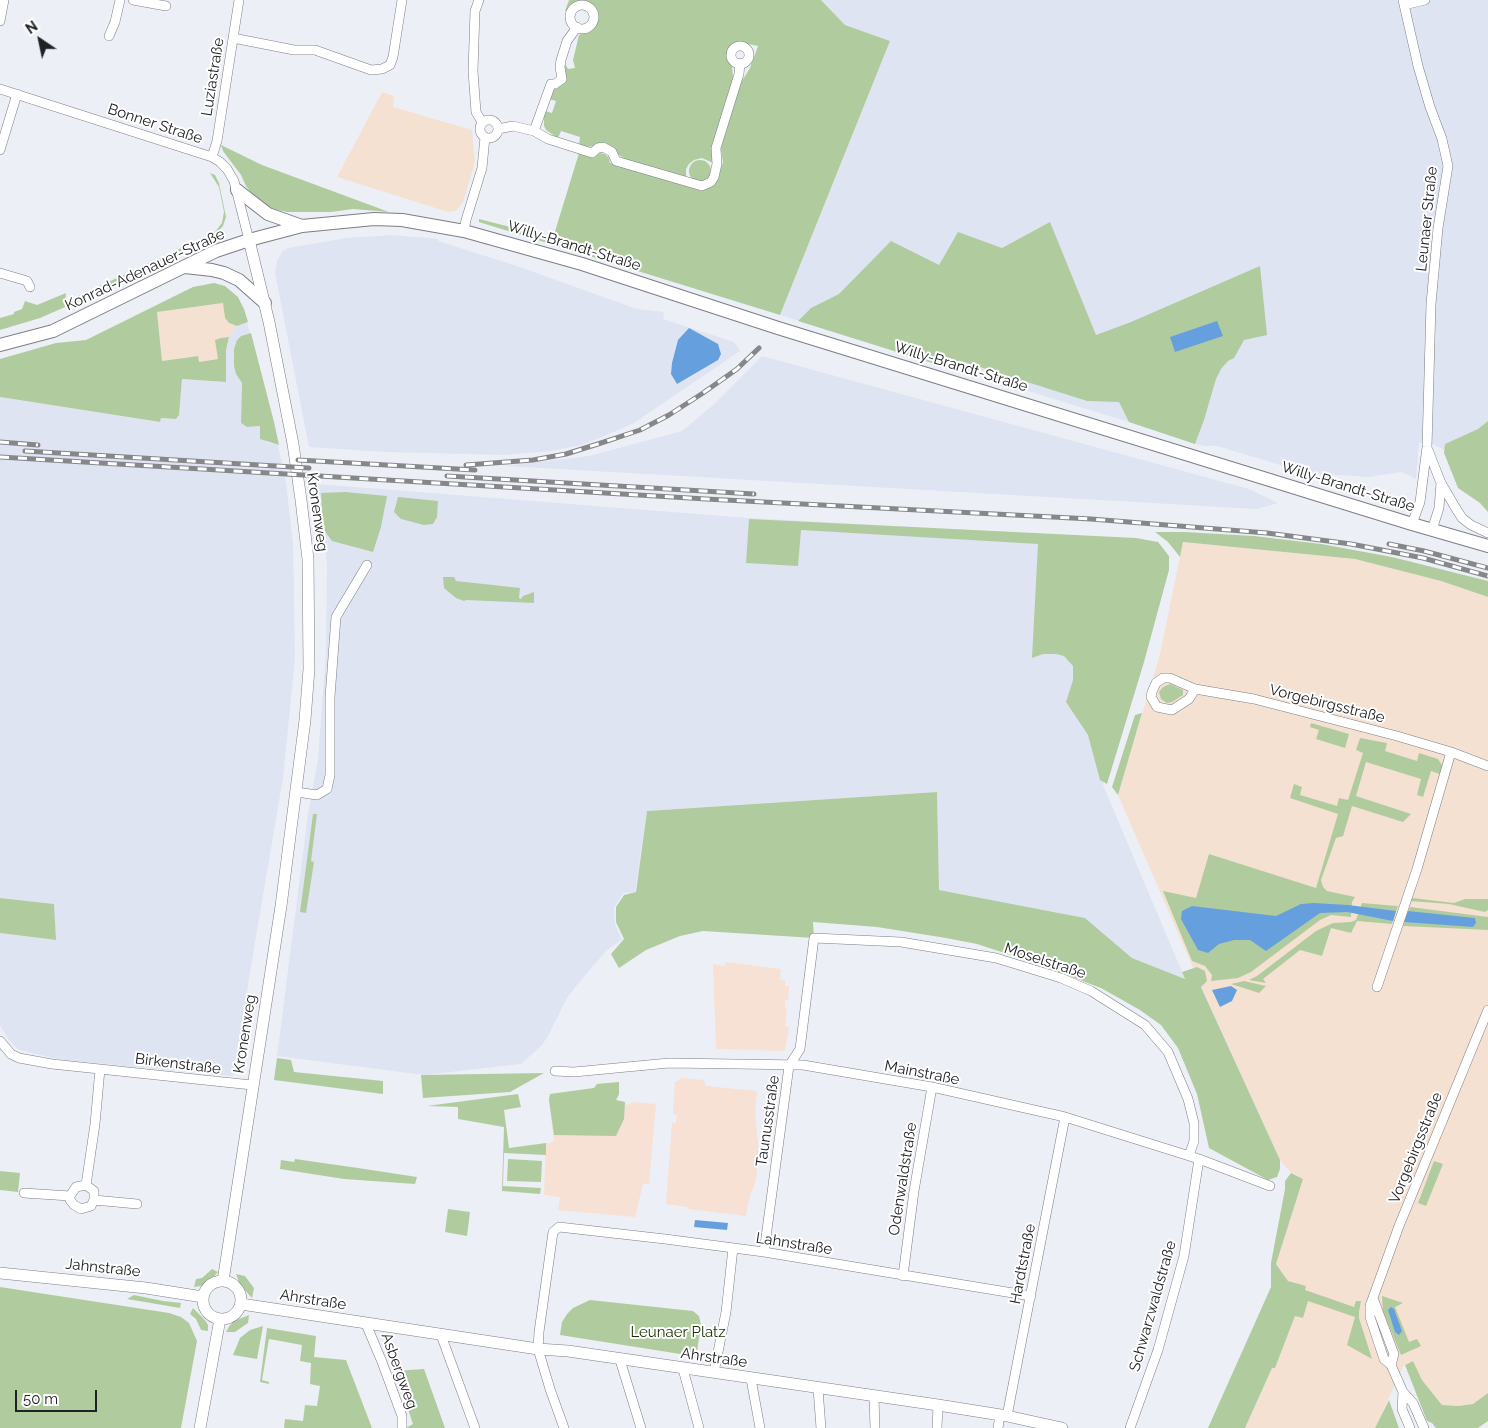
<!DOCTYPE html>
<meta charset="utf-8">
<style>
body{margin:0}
#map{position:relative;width:1488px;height:1428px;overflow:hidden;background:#edeff6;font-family:Raleway,sans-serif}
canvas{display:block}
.north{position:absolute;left:15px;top:15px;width:50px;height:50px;-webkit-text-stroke:4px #fff;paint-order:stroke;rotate:326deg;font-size:14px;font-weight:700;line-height:20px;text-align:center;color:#202124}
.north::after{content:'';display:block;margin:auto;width:18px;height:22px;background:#202124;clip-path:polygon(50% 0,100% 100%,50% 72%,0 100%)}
.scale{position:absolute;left:15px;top:1390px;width:82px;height:22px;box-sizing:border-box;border:2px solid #202124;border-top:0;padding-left:6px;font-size:15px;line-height:18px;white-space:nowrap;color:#202124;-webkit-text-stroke:4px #fff;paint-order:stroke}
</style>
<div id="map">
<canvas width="1488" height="1428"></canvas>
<div class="north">N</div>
<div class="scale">50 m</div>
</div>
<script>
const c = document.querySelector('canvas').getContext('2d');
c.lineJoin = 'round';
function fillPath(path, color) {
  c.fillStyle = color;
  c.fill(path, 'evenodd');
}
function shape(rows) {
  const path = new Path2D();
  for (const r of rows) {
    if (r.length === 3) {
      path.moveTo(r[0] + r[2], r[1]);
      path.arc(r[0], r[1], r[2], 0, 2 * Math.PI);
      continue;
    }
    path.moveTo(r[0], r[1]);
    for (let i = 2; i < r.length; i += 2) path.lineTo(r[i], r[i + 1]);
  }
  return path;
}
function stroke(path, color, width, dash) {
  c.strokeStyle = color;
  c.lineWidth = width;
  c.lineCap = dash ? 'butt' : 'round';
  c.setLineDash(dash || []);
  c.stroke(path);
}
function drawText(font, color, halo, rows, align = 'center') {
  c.font = font + ' Raleway,sans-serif';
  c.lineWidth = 4;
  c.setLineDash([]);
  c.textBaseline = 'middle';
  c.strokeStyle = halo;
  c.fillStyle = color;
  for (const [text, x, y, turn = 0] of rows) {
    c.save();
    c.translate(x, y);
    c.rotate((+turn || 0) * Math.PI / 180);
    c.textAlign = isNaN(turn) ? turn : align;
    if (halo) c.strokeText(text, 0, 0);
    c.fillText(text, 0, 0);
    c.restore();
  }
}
fillPath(shape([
 [382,92,394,96,393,107,472,130,475,162,463,202,456,211,448,212,337,177],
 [223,303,226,320,231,324,237,326,229,337,225,337,218,359,198,362,197,356,162,361,157,312],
 [1183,542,1355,559,1441,581,1488,597,1488,1393,1473,1404,1459,1406,1442,1405,1422,1380,1413,1361,1404,1365,1375,1428,1245,1428,1272,1368,1275,1368,1295,1316,1301,1285,1288,1281,1276,1263,1303,1179,1291,1173,1280,1160,1201,986,1118,795,1160,654]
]), '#f5e1d2');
fillPath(shape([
 [821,0,1488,0,1488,473,1427,441,1419,443,1416,479,1402,472,1368,477,1307,473,1217,446,1205,446,1195,444,1129,422,780,315,890,41,845,25],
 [392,235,438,239,438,241,514,265,637,309,664,312,663,319,734,342,740,351,634,423,607,435,581,445,551,451,505,455,386,452,309,447,275,273,277,261,282,252,288,248,347,238],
 [247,323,250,333,241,336,237,340,234,349,234,366,236,374,242,383,241,423,247,427,261,426,266,442,278,445,286,483,293,543,295,659,283,778,249,978,237,1070,232,1076,63,1060,31,1053,18,1049,8,1039,0,1025,0,933,55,940,54,904,0,898,0,397,159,422,161,418,173,419,179,415,182,379,226,382,226,350,229,337,237,326],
 [762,356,1249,489,1278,503,1257,509,506,466,589,456,682,431,713,405],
 [317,484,748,518,1139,539,1141,644,1103,785,1185,979,1132,958,1085,918,939,890,937,792,647,811,635,892,623,893,614,908,615,924,622,940,607,950,581,980,567,998,548,1036,542,1045,521,1064,424,1075,277,1056,308,814,318,759,326,653,327,564]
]), '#dfe4f2');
fillPath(shape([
 [725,962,781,969,780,979,785,980,785,986,789,986,788,1000,785,1000,785,1007,787,1008,785,1026,789,1027,785,1051,716,1049,713,964,725,966],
 [682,1078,704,1080,706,1086,757,1091,755,1112,759,1153,756,1180,749,1199,746,1216,688,1209,688,1207,666,1204,672,1123,676,1123,677,1115,673,1114,675,1082],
 [619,1082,619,1094,616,1100,625,1102,625,1104,630,1105,631,1102,656,1104,649,1184,643,1184,635,1217,558,1210,560,1197,544,1195,546,1143,554,1142,549,1100,550,1094,594,1088,597,1084]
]), '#f7e0d4');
fillPath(shape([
 [569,0,821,0,845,25,890,41,780,315,479,222,479,219,553,238,579,153,594,158,599,153,605,154,609,158,610,163,702,191,713,186,716,182,723,162,721,149,723,141,740,84,750,68,758,46,739,42,732,46,728,52,727,57,732,66,733,77,713,163,702,158,694,160,689,164,686,169,686,178,625,159,619,155,614,150,601,145,587,147,579,145,580,137,561,131,558,138,546,130,544,126,544,115,545,111,552,113,556,101,549,99,555,88,563,81,565,74,564,62,568,69,575,68,573,60,579,35,591,29,597,21,598,16,594,7,586,2,576,3,567,12,565,11],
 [221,145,262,165,389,212,353,209,331,212,287,212,273,209,262,204,252,194,246,186,241,175,223,151],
 [700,171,11],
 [210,173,215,175,219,183,226,217,223,226,216,234,72,304,40,318,0,330,0,318,14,314,14,312,22,309,25,301,37,305,66,293,65,302,214,233,222,223,224,212,219,187],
 [1050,222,1096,335,1131,322,1260,266,1267,335,1244,340,1234,358,1228,361,1221,369,1216,379,1204,420,1195,444,1129,422,1119,402,1087,401,961,361,945,367,798,321,811,308,839,294,891,241,939,265,958,232,1002,248],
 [214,283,225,286,238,297,244,309,248,322,237,326,229,323,225,318,223,303,157,312,162,361,198,356,199,362,218,359,215,340,221,338,229,337,226,350,226,382,182,379,179,415,176,419,161,418,160,422,0,397,0,359,56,343,86,340,193,287],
 [251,333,274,422,279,445,260,439,260,426,247,427,241,423,242,383,236,374,234,366,234,349,237,340,241,336],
 [1488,421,1488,512,1480,503,1458,488,1444,453,1445,444,1478,429],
 [345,492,387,496,381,527,373,552,332,541,323,529,321,493],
 [398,497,438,501,437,517,433,524,424,525,401,519,394,512],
 [749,519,1136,538,1158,542,1169,556,1169,570,1144,662,1107,784,1100,780,1088,735,1066,702,1073,680,1073,666,1064,656,1056,654,1043,654,1032,658,1038,544,801,530,798,566,746,563],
 [1155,532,1185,532,1254,536,1321,544,1392,557,1488,581,1488,597,1441,581,1355,559,1183,542,1180,557,1168,542],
 [443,577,454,577,456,581,520,588,519,598,521,599,523,596,534,592,534,603,466,600,464,601,456,598,444,588],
 [1170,684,1183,690,1183,695,1172,702,1167,703,1161,699,1159,692,1163,687],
 [1142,713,1118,795,1112,787,1135,715],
 [1311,723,1349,734,1345,748,1316,739,1319,730,1310,727],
 [1360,738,1387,743,1385,751,1417,761,1419,753,1438,759,1442,765,1440,774,1431,771,1423,797,1417,795,1421,779,1366,762,1356,796,1411,814,1403,822,1352,806,1343,836,1336,838,1321,880,1323,887,1327,891,1355,897,1352,902,1351,917,1331,915,1320,920,1251,972,1238,978,1211,981,1212,975,1205,966,1192,961,1163,891,1196,898,1209,854,1316,888,1338,814,1290,798,1294,784,1302,787,1300,795,1337,806,1339,798,1348,800,1363,753,1356,750],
 [937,792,939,890,1085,918,1132,958,1185,979,1182,972,1197,967,1205,971,1207,981,1201,987,1280,1160,1280,1169,1277,1177,1268,1180,1209,1148,1197,1094,1178,1048,1161,1025,1140,1010,1101,988,1032,962,977,944,946,938,877,927,813,922,814,938,703,931,680,936,646,950,619,968,611,954,624,939,616,922,616,907,624,895,636,892,647,811],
 [313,814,317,814,311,861,314,862,306,913,300,912],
 [0,898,54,904,56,940,0,933],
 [1412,898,1454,903,1465,899,1488,899,1488,910,1485,912,1449,904,1410,901],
 [1362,903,1398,906,1392,924,1357,921,1351,933,1331,928,1322,956,1300,950,1263,979,1266,983,1249,980,1257,976,1316,931,1333,923,1351,922,1356,920],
 [1410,907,1488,917,1488,930,1403,926],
 [1244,981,1266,986,1259,993,1231,984],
 [277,1058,291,1060,294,1072,383,1081,383,1094,274,1080],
 [544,1073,510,1092,423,1098,421,1075],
 [619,1082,619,1094,616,1100,625,1102,624,1119,616,1136,554,1135,549,1100,550,1094,594,1088,597,1084],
 [518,1094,521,1107,504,1110,509,1148,546,1143,546,1155,504,1153,503,1186,541,1188,540,1194,502,1191,504,1127,458,1119,458,1107,427,1106],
 [295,1159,358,1168,417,1177,415,1184,344,1179,280,1169,281,1160,294,1162],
 [508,1159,542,1161,541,1182,507,1181],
 [1434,1161,1443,1164,1426,1206,1418,1203],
 [0,1171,20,1173,18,1192,0,1190],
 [1291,1173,1303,1179,1276,1264,1288,1281,1306,1286,1305,1290,1354,1307,1356,1301,1361,1301,1359,1312,1359,1318,1372,1359,1347,1345,1355,1317,1308,1301,1303,1318,1295,1316,1275,1368,1272,1368,1245,1428,1208,1428,1271,1287,1271,1263,1285,1189,1285,1181],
 [448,1209,470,1212,467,1236,445,1232],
 [212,1269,218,1272,211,1280,201,1286,194,1287,196,1279,202,1278],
 [236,1274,245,1276,254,1288,252,1298,240,1285],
 [0,1287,169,1313,181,1317,189,1323,197,1341,181,1428,0,1428],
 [134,1295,163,1301,181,1303,180,1308,127,1299],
 [1382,1296,1403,1303,1395,1307,1409,1342,1417,1339,1421,1346,1401,1355,1383,1311],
 [590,1300,693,1311,699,1316,701,1325,697,1352,693,1356,560,1335,562,1322,567,1314,573,1308],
 [193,1308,205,1320,208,1325,208,1331,201,1330,196,1319,190,1314],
 [249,1315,248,1323,245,1325,235,1332,226,1332,230,1325,234,1321],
 [263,1326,257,1359,233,1355,240,1338,250,1330],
 [267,1328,316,1336,314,1357,346,1360,372,1428,284,1428,285,1419,303,1421,305,1405,317,1406,320,1386,310,1384,311,1363,300,1361,302,1345,269,1339,262,1380,269,1382,269,1384,260,1382],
 [1413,1361,1422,1380,1442,1405,1459,1406,1473,1404,1488,1393,1488,1421,1478,1428,1436,1428,1432,1423,1427,1421,1405,1365],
 [424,1369,445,1428,406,1428,413,1424,395,1371],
 [1389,1400,1399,1428,1375,1428]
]), '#b0cc9f');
fillPath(shape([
 [1217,321,1223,336,1175,352,1170,337],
 [689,328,718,344,721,354,718,360,677,384,671,374,672,363,678,340],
 [1314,903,1348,905,1396,911,1393,921,1347,912,1320,913,1266,951,1250,940,1234,940,1219,944,1208,953,1198,950,1181,919,1182,911,1192,906,1276,916,1301,904],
 [1408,911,1465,917,1475,918,1476,923,1473,927,1404,922],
 [1231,986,1237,990,1232,1001,1220,1007,1212,990],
 [695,1220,728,1223,727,1230,694,1227],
 [1391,1307,1394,1309,1402,1331,1399,1335,1395,1332,1388,1310]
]), '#669fdd');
const minor = shape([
 [133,0,166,6],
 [479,0,475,11,473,71,476,112,482,122],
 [1403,0,1418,66,1430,107,1442,139,1448,166,1438,228,1431,304,1427,447,1420,502,1412,524],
 [1404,5,1425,0],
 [582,17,12],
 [0,21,4,0],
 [109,36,115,22,120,0],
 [233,38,294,50,315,50,371,70,382,69,390,65,393,57,402,0],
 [740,55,9],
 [0,89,212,157,220,162,227,169,234,181,249,240],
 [489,129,9],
 [498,129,513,126,534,131,548,139,592,153,598,148,603,147,612,152,616,161,702,186,711,182,714,177,717,164,716,148,739,74,740,63],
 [534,131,551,84,555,84,562,79,560,67,561,60,567,41,577,27],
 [0,150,17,94],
 [212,157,217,141,239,0],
 [464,231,466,220,482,168,485,137],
 [0,273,27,281,30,287],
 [1428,450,1441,483,1455,507,1462,518,1471,525,1488,533],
 [1432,530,1439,508,1441,483],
 [1195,689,1189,699,1172,710,1157,707,1151,697,1152,692,1156,683,1163,678,1170,678,1195,689,1254,699,1397,736,1451,752,1488,766],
 [296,792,317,795,327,789,330,775,330,697,336,617,367,565],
 [1377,987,1417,869,1451,752],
 [0,1041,11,1054,19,1058,52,1064,252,1085],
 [555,1071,574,1072,669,1063,803,1065,932,1087,1065,1117,1199,1159,1270,1186],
 [86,1185,76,1187,70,1196,70,1200,74,1205,81,1209,91,1206,94,1200,94,1191,86,1185,95,1124,100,1069],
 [24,1193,70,1196],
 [94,1200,137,1204],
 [764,1252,789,1066,800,1049,814,938,901,942,996,958,1061,978,1091,991,1145,1025,1168,1052,1188,1099,1194,1123,1194,1141,1189,1156],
 [903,1276,914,1191,932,1087],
 [1373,1298,1394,1354,1391,1365],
 [366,1324,382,1362,402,1416,402,1428],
 [441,1335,475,1428],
 [620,1360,641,1428],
 [683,1369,699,1428],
 [714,1372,726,1312,733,1248],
 [751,1379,760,1428],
 [818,1389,821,1428],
 [1403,1392,1413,1403,1424,1428],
 [874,1397,875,1428],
 [1007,1416,1065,1117],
 [564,1428,550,1389,538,1349,539,1332,553,1232,559,1227,665,1239,764,1252,1031,1296],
 [937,1428,938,1405],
 [998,1428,1000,1415],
 [1130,1428,1158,1350,1184,1256,1199,1159],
 [1410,1428,1402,1409,1403,1392,1391,1365,1384,1359,1370,1317,1370,1306,1399,1226,1488,1010]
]);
const tertiary = shape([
 [0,1273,146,1288,203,1297],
 [223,1281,281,906,305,720,309,669,308,559,301,500,293,444,269,322,249,240],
 [222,1300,19],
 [241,1304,538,1349,568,1351,938,1405,1007,1416,1062,1428],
 [200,1428,220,1319]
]);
const secondary = shape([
 [237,190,268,214,302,226],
 [185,267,212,270,224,273,239,280,265,303],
 [0,345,53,331,216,251,249,240,302,226,374,219,402,220,464,231,582,264,778,328,1412,524,1488,546]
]);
stroke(minor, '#7c7e85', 10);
stroke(tertiary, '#7c7e85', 12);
stroke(secondary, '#7c7e85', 14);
stroke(minor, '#fff', 9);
stroke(tertiary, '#fff', 11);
stroke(secondary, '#fff', 12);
const rail = shape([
 [0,442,38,445],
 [25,451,309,468],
 [0,457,706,499,1091,519,1267,533,1351,544,1423,558,1488,576],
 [298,460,475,470],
 [466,465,533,460,566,454,601,443,640,430,669,415,703,393,737,369,759,348],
 [447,476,754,494],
 [1389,544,1424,551,1488,568]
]);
stroke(rail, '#85878b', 5);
stroke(rail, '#fff', 3, [9]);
drawText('15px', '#202124', '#fff', [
 ["Luziastraße",213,77,-81],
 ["Bonner Straße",155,124,18],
 ["Leunaer Straße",1427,219,-84],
 ["Willy-Brandt-Straße",574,246,17],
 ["Konrad-Adenauer-Straße",145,270,-25],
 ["Willy-Brandt-Straße",961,367,17],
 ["Willy-Brandt-Straße",1348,487,17],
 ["Kronenweg",317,512,82],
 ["Vorgebirgsstraße",1327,704,14],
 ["Moselstraße",1045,961,18],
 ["Kronenweg",245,1034,-81],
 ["Birkenstraße",178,1064,7],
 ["Mainstraße",922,1073,11],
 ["Taunusstraße",768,1121,-82],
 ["Vorgebirgsstraße",1416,1148,-68],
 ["Odenwaldstraße",903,1179,-81],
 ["Lahnstraße",794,1244,9],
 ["Hardtstraße",1023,1264,-79],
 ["Jahnstraße",103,1268,6],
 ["Ahrstraße",313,1300,9],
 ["Schwarzwaldstraße",1153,1306,-74],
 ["Ahrstraße",714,1358,8],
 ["Asbergweg",399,1371,70]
]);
drawText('15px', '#173100', '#fff', [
 ["Leunaer Platz",678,1332]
]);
</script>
